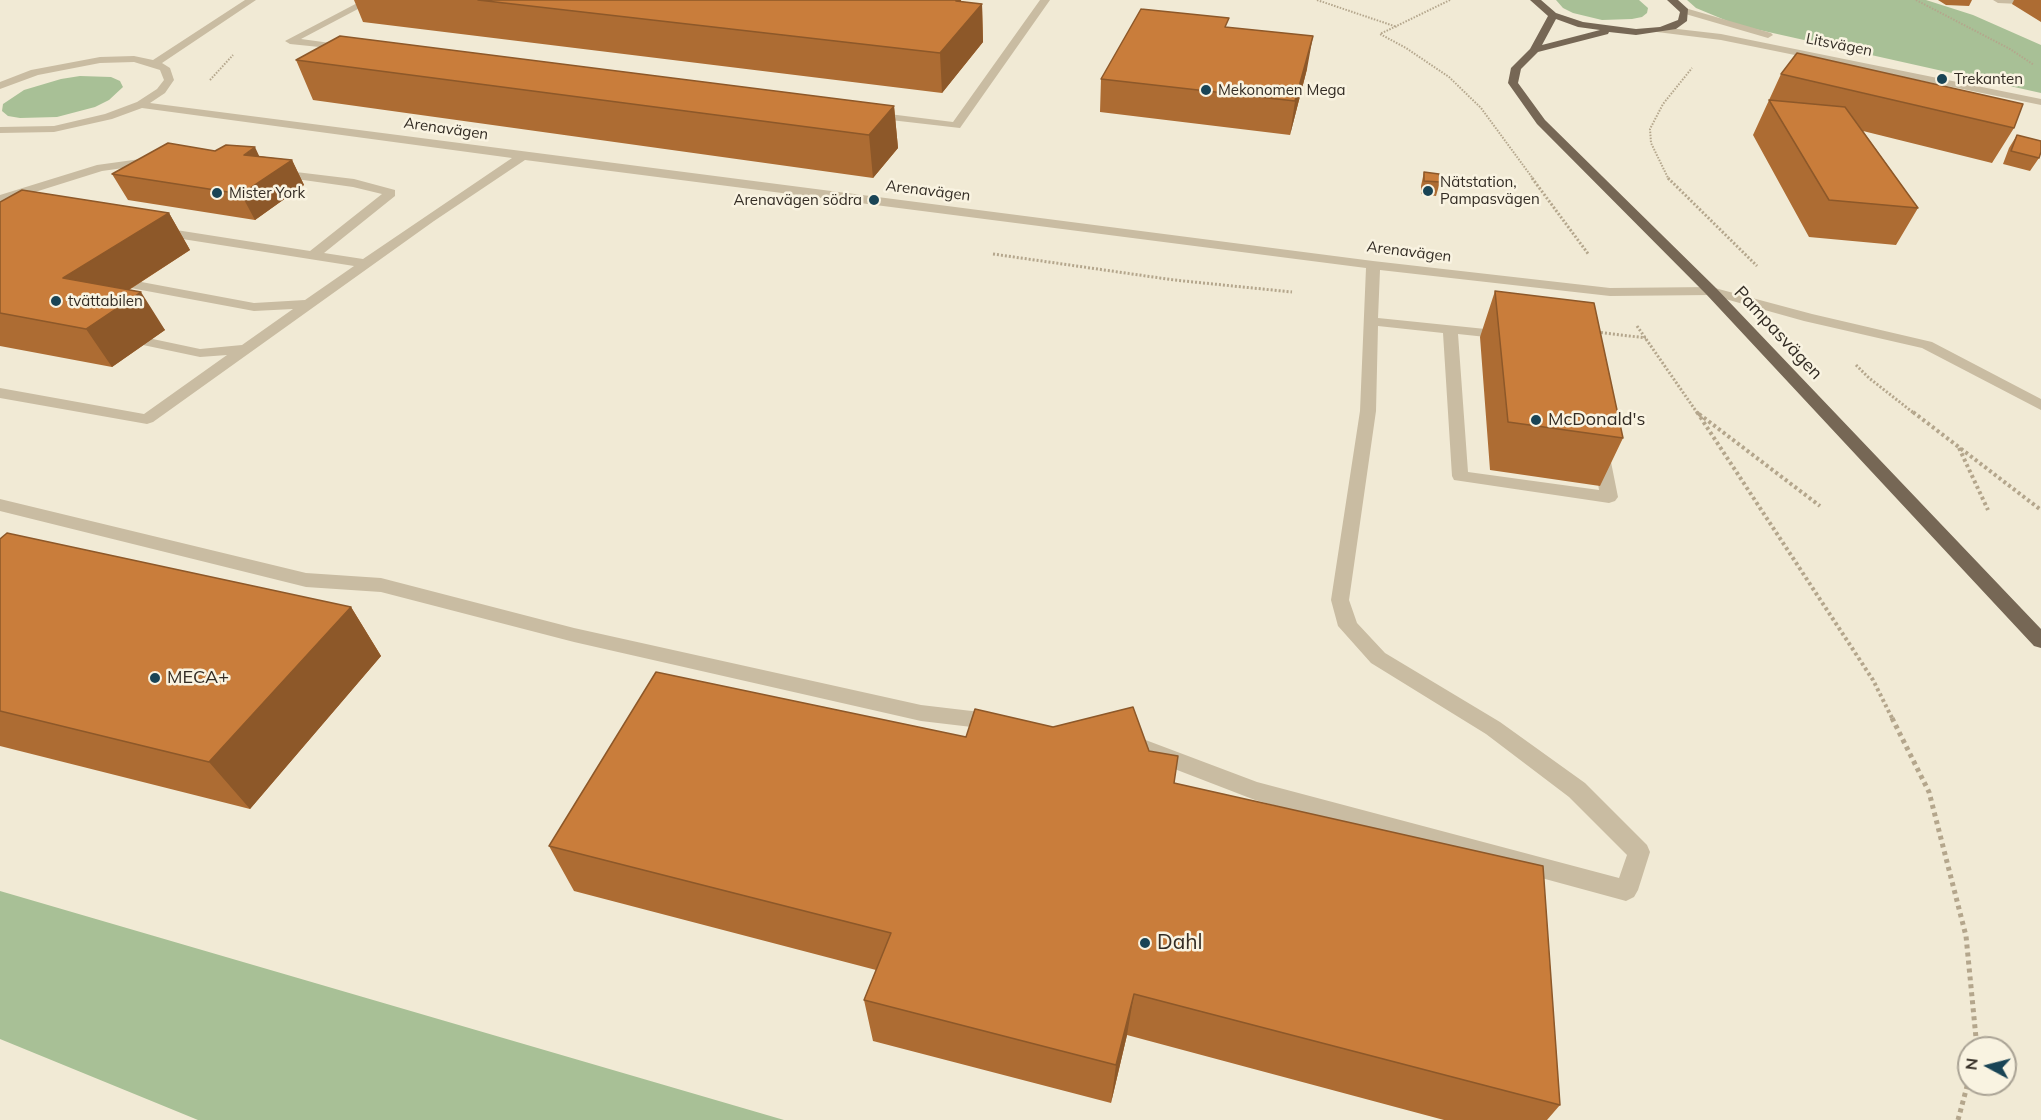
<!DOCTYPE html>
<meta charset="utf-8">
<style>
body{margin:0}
#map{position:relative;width:2041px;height:1120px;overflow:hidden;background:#f1ead5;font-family:Mulish,sans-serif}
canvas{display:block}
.north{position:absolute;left:1957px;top:1036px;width:60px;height:60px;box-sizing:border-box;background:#f9f3e1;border:2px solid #aaa395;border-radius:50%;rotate:277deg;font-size:16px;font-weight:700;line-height:24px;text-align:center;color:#332c24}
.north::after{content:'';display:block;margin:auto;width:21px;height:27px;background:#194455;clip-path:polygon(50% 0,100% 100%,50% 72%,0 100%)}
</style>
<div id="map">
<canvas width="2041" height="1120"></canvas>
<div class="north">N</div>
</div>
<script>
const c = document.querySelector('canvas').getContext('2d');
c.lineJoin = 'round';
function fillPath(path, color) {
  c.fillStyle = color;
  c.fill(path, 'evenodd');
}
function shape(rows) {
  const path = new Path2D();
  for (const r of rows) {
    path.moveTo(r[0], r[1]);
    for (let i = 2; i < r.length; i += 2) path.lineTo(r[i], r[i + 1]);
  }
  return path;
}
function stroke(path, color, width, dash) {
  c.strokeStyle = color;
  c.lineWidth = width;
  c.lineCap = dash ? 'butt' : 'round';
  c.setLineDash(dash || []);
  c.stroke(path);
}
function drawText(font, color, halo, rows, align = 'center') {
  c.font = font + ' Mulish,sans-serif';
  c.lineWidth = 5;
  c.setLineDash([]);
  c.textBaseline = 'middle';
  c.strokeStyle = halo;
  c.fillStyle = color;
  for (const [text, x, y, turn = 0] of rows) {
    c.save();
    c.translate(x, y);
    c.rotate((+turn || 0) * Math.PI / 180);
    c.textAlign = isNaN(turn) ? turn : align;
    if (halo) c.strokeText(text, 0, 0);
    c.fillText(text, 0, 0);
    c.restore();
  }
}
fillPath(shape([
 [1556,0,1639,0,1648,8,1647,13,1642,17,1632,19,1602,20,1573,13,1563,8],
 [1687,0,1926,0,1973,15,2041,45,2041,93,1737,25,1696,8],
 [80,76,111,77,120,81,123,87,109,100,95,107,57,117,20,118,8,116,2,111,3,104,24,90,61,79],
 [0,891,784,1120,198,1120,0,1039]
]), '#a8c096');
stroke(shape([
 [1317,0,1397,27],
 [1450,0,1380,34,1406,48,1449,77,1481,108,1534,180],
 [1916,0,2010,49,2034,65],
 [210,80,233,55],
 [1669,180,1651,143,1650,129,1663,104,1692,68]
]), '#b4a68c', 2, [1.5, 1.5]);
stroke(shape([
 [1532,178,1589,255],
 [1668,178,1757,266],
 [993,254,1174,280,1292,292],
 [1637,326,1698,414],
 [1597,332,1646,338],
 [1856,365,1869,378,1915,414]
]), '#b4a68c', 3, [2, 2]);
stroke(shape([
 [1697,412,1873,680,1893,720],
 [1913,412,2041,510],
 [1699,414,1820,506],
 [1959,448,1988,510]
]), '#b4a68c', 4, [3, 3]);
stroke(shape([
 [1892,718,1929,792,1966,936,1977,1048],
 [1958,1120,1969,1079]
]), '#b4a68c', 5, [4, 4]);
fillPath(shape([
 [245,0,256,0,162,63,170,68,174,80,165,93,150,103,1373,261,1610,288,1711,287,1812,314,1932,342,2041,399,2041,410,1922,348,1804,321,1711,295,1610,296,1380,270,1378,318,1505,331,1512,335,1505,339,1458,334,1468,472,1599,490,1593,452,1595,448,1601,447,1607,448,1609,452,1618,497,1615,501,1609,503,1454,480,1452,476,1443,333,1378,326,1376,411,1349,600,1357,623,1385,653,1500,722,1585,783,1647,845,1650,852,1638,890,1634,897,1626,901,1255,800,1120,748,1117,742,1120,736,1127,733,1257,782,1619,878,1627,855,1569,797,1486,734,1371,663,1338,626,1331,600,1360,411,1366,268,525,160,434,221,153,422,147,424,0,398,0,388,144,414,227,355,200,357,143,345,141,342,143,339,148,338,200,349,242,345,293,309,254,311,136,289,131,288,129,285,131,282,136,281,254,303,305,300,354,266,157,235,151,231,157,227,310,251,382,194,353,187,275,176,271,175,271,169,354,179,395,190,395,196,324,253,363,259,512,158,142,108,112,119,54,132,0,133,0,127,54,126,105,114,137,102,157,89,164,80,160,70,134,62,100,63,38,75,0,89,0,82,31,70,100,57,134,56,153,60,245,0],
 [363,0,375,0,301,39,345,45,350,48,349,50,290,44,285,41,363,0],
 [1040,0,1050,0,960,128,873,118,868,115,873,112,953,122,1040,0],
 [1993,0,2041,0,2041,5,1998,3,1993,0],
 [1685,8,1771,33,1773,35,1768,38,1682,13,1682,9,1685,8],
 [1660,27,1721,34,2041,99,2041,105,1721,40,1657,32,1655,30,1660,27],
 [155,157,161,161,159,163,102,171,0,203,0,195,97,165,155,157],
 [0,499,306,573,381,578,574,628,921,705,997,714,1004,716,1007,722,1004,728,997,730,921,721,574,642,381,592,306,587,0,511,0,499]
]), '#c9bca2');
fillPath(shape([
 [1530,0,1541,0,1556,13,1583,22,1636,29,1660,27,1678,20,1680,12,1667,0,1678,0,1688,9,1687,21,1676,29,1636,35,1609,32,1608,34,1538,52,1521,69,1518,83,1545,120,1716,288,2041,629,2041,648,2034,646,1706,294,1537,124,1508,83,1511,68,1530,49,1548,16,1530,0],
 [1556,19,1578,27,1600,30,1542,45,1556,19]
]), '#766755');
fillPath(shape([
 [354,0,961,0,961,2,982,4,983,42,942,93,363,22],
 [1938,0,1972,0,1969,6,1946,5],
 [2014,0,2041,0,2041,22,2012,4],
 [1228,28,1307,69,1290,135,1100,112,1101,79],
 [296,60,894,106,898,148,873,178,313,100],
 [1781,74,2014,128,1992,163,1863,131,1918,208,1896,245,1809,237,1753,135],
 [2017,135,2039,158,2030,171,2003,164,2009,148],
 [215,151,292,160,304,185,255,220,128,200,112,174],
 [1424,172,1440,182,1436,196,1421,194,1421,186],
 [0,202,169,213,190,250,129,290,165,330,112,367,0,346],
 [1495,291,1623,438,1600,486,1490,470,1480,337],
 [0,539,351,607,381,656,250,809,0,746],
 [966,737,1174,783,1560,1105,1547,1120,1444,1120,1127,1035,1111,1103,873,1041,864,1000,876,970,574,891,549,846]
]), '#ad6c33');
fillPath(shape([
 [957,0,961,0,962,27,982,4,983,42,942,93,940,53],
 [1313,36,1307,69,1290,135,1295,101],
 [894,106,898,148,873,178,869,135],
 [255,147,267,173,244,155],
 [292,160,304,185,255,220,241,194],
 [169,213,190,250,88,316,63,278],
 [141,292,165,330,112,367,86,329],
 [351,607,381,656,250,809,209,762],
 [1134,994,1127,1035,1111,1103,1116,1065]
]), '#8d5829');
const building = shape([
 [478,0,957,0,956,1,982,4,940,53,478,0],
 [1141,9,1229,18,1225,27,1313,36,1295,101,1101,79,1141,9],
 [340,36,894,106,869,135,296,60,340,36],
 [1797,53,2023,104,2014,128,1781,74,1797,53],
 [1769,100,1845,107,1918,208,1829,200,1769,100],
 [2017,135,2041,141,2041,152,2039,158,2011,151,2017,135],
 [168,143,215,151,226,145,255,147,244,155,292,160,241,194,112,174,168,143],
 [1424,172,1439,174,1440,182,1424,181,1424,172],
 [22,190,169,213,63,278,141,292,86,329,0,313,0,202,22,190],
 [1495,291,1594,303,1623,438,1508,422,1495,291],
 [7,533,351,607,209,762,0,711,0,539,7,533],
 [656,672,966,737,975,709,1053,727,1133,707,1149,751,1178,756,1174,783,1543,866,1560,1105,1134,994,1116,1065,864,1000,891,933,549,846,656,672]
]);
fillPath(building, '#c97d3b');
stroke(building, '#8d5829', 1.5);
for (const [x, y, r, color] of [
 [1942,79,6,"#194455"],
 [1206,90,6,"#194455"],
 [1428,191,6,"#194455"],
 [217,193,6,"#194455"],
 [874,200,6,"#194455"],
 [56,301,6,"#194455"],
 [1536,420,6,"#194455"],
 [155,678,6,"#194455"],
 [1145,943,6,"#194455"]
]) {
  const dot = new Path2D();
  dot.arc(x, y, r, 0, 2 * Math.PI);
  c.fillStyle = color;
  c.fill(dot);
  stroke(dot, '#f9f3e1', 2);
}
drawText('15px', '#332c24', '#f9f3e1', [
 ["Litsvägen",1839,45,11],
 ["Arenavägen",446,129,8],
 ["Arenavägen",928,191,7],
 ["Arenavägen",1409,252,7]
]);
drawText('15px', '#332c24', '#f9f3e1', [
 ["Trekanten",1954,79],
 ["Mekonomen Mega",1218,90],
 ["Nätstation,",1440,182],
 ["Pampasvägen",1440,199],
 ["Mister York",229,193],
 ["Arenavägen södra",862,200,"right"],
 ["tvättabilen",68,301]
], 'left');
drawText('18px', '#332c24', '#f9f3e1', [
 ["Pampasvägen",1778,333,47]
]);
drawText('18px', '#332c24', '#f9f3e1', [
 ["McDonald's",1548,420],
 ["MECA+",167,678]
], 'left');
drawText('21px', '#332c24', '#f9f3e1', [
 ["Dahl",1157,943]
], 'left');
</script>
